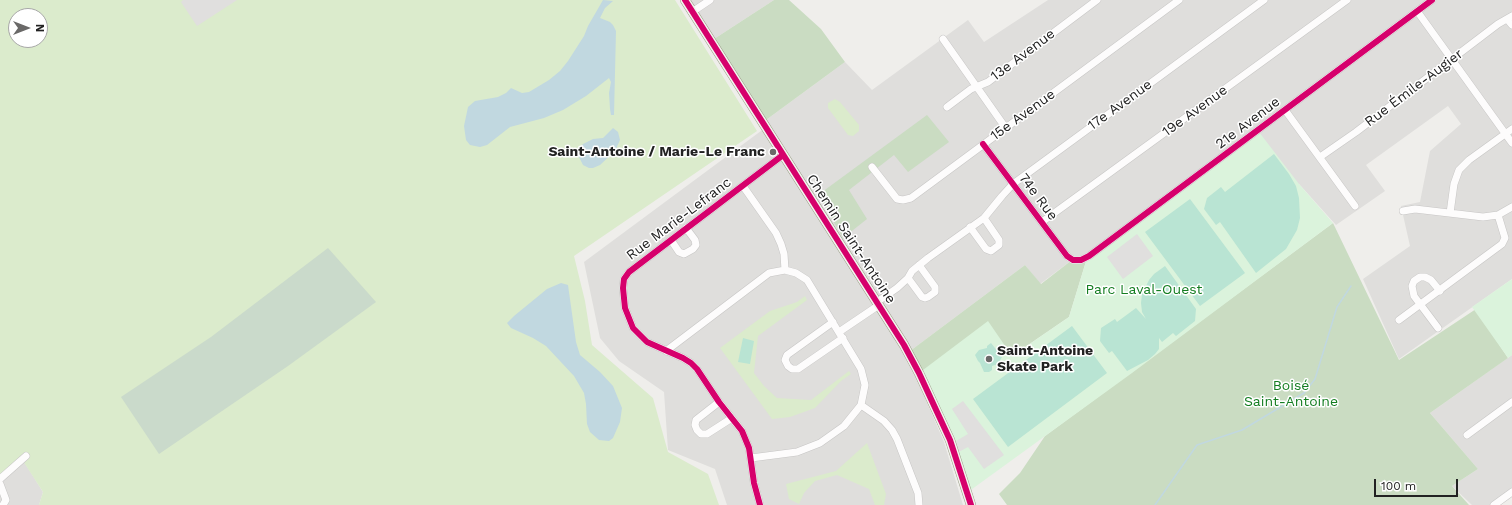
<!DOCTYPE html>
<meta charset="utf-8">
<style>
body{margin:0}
#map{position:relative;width:1512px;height:505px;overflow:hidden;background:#efeeeb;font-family:"Work Sans",sans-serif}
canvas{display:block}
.north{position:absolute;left:8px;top:8px;width:40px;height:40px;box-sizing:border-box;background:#fff;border:1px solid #a7a7a7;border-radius:50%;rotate:90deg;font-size:11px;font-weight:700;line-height:16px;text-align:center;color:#222}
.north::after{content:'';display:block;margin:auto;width:14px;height:18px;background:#6a6968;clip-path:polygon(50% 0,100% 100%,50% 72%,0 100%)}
.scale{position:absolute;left:1374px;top:479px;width:84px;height:18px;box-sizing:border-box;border:2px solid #222;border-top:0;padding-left:5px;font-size:12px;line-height:14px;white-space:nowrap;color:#222;-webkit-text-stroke:3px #fff;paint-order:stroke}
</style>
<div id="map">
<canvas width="1512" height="505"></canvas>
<div class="north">N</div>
<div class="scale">100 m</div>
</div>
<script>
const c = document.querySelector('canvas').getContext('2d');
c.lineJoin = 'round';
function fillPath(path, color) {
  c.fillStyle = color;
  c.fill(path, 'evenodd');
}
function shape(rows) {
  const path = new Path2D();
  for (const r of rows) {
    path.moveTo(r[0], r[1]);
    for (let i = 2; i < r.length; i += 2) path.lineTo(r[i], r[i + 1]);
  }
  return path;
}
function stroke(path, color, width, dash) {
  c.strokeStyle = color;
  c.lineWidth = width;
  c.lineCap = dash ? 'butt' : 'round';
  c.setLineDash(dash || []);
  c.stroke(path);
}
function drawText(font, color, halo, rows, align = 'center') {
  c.font = font + ' "Work Sans",sans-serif';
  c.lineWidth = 3;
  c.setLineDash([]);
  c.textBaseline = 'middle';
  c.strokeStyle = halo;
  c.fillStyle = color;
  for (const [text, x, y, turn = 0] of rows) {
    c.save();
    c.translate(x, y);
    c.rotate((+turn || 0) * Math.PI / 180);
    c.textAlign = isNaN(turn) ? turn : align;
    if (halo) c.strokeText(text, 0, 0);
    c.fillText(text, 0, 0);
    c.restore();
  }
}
fillPath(shape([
 [689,0,774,0,714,39],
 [1048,0,1512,0,1512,279,1399,359,1363,279,1410,246,1401,206,1420,202,1430,151,1461,124,1448,106,1366,165,1385,191,1336,225,1299,184,1087,258,1072,260,1040,284,1025,265,906,354,944,442,963,505,727,505,715,469,668,450,664,392,619,361,600,338,584,262,769,125,766,120,845,62,872,90,968,20,984,42],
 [1512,355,1512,491,1493,505,1472,505,1452,486,1478,469,1430,413],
 [23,460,43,492,39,505,0,505,0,476]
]), '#dfdedc');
fillPath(shape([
 [0,0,675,0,757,131,574,256,585,301,592,345,653,398,668,452,708,474,719,505,39,505,43,492,23,461,0,476],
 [16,16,40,16,40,40,16,40],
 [835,99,840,102,859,125,859,131,853,136,848,135,828,108,828,103],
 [805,296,807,300,758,336,754,373,764,386,777,398,811,400,849,371,851,374,841,381,815,408,790,417,772,419,720,348,770,311,797,302],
 [867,443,886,494,884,505,875,505,869,489,837,475,815,481,804,493,799,504,789,499,786,484,836,471]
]), '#dbebcc');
fillPath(shape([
 [774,0,789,0,821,29,845,62,766,120,714,39],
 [927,115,949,142,908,172,894,155,849,190,867,219,843,238,818,195],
 [1333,223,1399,360,1476,309,1508,358,1430,413,1478,469,1452,486,1469,505,1007,505,999,494,1020,473,1045,436],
 [1087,258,1069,317,1012,356,919,373,906,354,1025,265,1041,284,1072,260]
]), '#cadcc2');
fillPath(shape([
 [328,248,376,302,288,366,159,454,121,397,211,337]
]), '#cadacb');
fillPath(shape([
 [1259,132,1299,184,1333,223,1132,373,968,492,919,373,988,321,1012,356,1069,317,1087,258],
 [1512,279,1512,355,1508,358,1472,307]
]), '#dbf3dc');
fillPath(shape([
 [1274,154,1289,174,1296,186,1299,198,1300,218,1297,230,1286,249,1256,273,1220,222,1216,225,1204,209,1207,198,1221,187,1225,192],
 [1190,199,1245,273,1200,306,1145,232],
 [1165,266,1196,309,1195,321,1176,336,1173,333,1162,342,1159,338,1159,349,1155,354,1148,360,1127,371,1112,351,1109,353,1100,341,1101,328,1115,319,1117,322,1136,308,1146,319,1142,312,1141,303,1142,294,1149,280,1154,274],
 [1072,326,1107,373,1008,447,973,399],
 [743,338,754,341,750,364,738,362],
 [991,343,1002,357,998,364,992,366,992,370,989,372,984,372,980,363,978,361,975,355,979,350,987,348,987,346]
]), '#b9e4d3');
fillPath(shape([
 [183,0,237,0,197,26,181,2],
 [1137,234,1153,256,1123,279,1107,257],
 [963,401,1004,455,984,469,968,447,955,454,951,444,968,434,952,409]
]), '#e0dfde');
fillPath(shape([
 [603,0,613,1,605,8,600,18,610,22,613,25,616,31,614,115,611,115,610,109,609,93,611,82,609,78,586,96,563,110,544,118,510,127,487,145,480,147,470,145,466,140,464,126,468,107,475,101,498,97,506,93,511,88,522,93,529,92,549,80,560,71,568,61,584,36,588,26],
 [613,128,618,132,620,140,615,151,600,165,593,168,589,168,583,165,578,155,579,149,583,144,593,139,603,138],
 [561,283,568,285,576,342,580,355,600,372,613,386,622,408,620,422,613,438,609,441,599,440,590,432,587,424,586,404,584,393,574,376,546,346,533,338,511,328,507,323,514,316,547,289]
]), '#c1d8e0');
stroke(shape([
 [1155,505,1197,445,1242,430,1304,393,1315,379,1337,307,1351,286]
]), '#c1d8e0', 1.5);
const street = shape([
 [1417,11,1512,143],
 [692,12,710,0],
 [1507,19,1512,25],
 [943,39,1005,127],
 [947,107,971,89,988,82,1097,0],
 [1285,110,1355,206],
 [983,144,1067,256,1073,260,1081,260,1089,256,1432,0],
 [1320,157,1356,132,1498,24,1512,16],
 [872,167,897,199,903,200,911,198,1179,0],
 [743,186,776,233,781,244,784,254,785,270],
 [1403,211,1415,209,1483,217,1498,215,1512,207],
 [1450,213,1454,184,1459,170,1469,160,1512,129],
 [1042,222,1347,0],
 [970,227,986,249,991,251,999,245,999,240,984,218],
 [671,240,679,252,684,254,693,249,696,245,695,240,686,228],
 [908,278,922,297,925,298,928,297,935,292,935,287,919,265],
 [877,302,897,288,908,278,912,271,928,258,984,218,1002,196,1013,184,1264,0],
 [1399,320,1502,244,1505,238,1498,215],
 [833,322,787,355,785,360,788,366,792,369,798,369,843,338],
 [1438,328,1414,296,1412,286,1414,281,1420,277,1425,277,1431,280,1440,291],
 [839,332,879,305],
 [666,351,769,273,785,270,796,273,807,280,861,369,865,385,861,405,844,426,820,443,797,452,751,458],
 [719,402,696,420,695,425,697,430,701,434,707,434,732,418],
 [861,405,884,421,892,430,897,439,918,493,919,505],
 [1467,435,1512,402],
 [0,479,26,456],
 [0,484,6,500,3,505],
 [760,505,754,483,749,448,742,431,719,402,697,369,691,363,683,358,647,342,633,328,625,308,623,288,624,279,629,272,783,155],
 [1494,505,1512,492]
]);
const secondary = shape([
 [685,0,904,345,919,373,950,440,971,505]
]);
stroke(street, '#c7c6c5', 8);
stroke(secondary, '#969983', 10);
stroke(street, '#fdfcfc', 7);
stroke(secondary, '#f3f4ee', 9);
stroke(shape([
 [685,0,904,345,919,373,950,440,971,505],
 [983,144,1067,256,1073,260,1081,260,1089,256,1432,0],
 [760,505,754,483,749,448,742,431,719,402,697,369,691,363,683,358,647,342,633,328,625,308,623,288,624,279,629,272,783,155]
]), '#d6006c', 6);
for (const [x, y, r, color] of [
 [773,152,4,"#6a6968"],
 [989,359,4,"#6a6968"]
]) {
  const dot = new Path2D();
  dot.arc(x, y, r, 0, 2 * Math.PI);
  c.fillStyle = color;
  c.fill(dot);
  stroke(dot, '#fff', 1.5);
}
drawText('14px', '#222', '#fff', [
 ["13e Avenue",1023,55,-37],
 ["Rue Émile-Augier",1414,88,-37],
 ["17e Avenue",1120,105,-36],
 ["19e Avenue",1195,111,-36],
 ["15e Avenue",1023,115,-36],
 ["21e Avenue",1248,123,-37],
 ["74e Rue",1038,197,53],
 ["Rue Marie-Lefranc",679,219,-37],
 ["Chemin Saint-Antoine",851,239,57]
]);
drawText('bold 14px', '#222', '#fff', [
 ["Saint-Antoine / Marie-Le Franc",765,152],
 ["Saint-Antoine",997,351,"left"],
 ["Skate Park",997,367,"left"]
], 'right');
drawText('14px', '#137d20', '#fff', [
 ["Parc Laval-Ouest",1144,290],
 ["Boisé",1291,386],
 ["Saint-Antoine",1291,402]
]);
</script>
